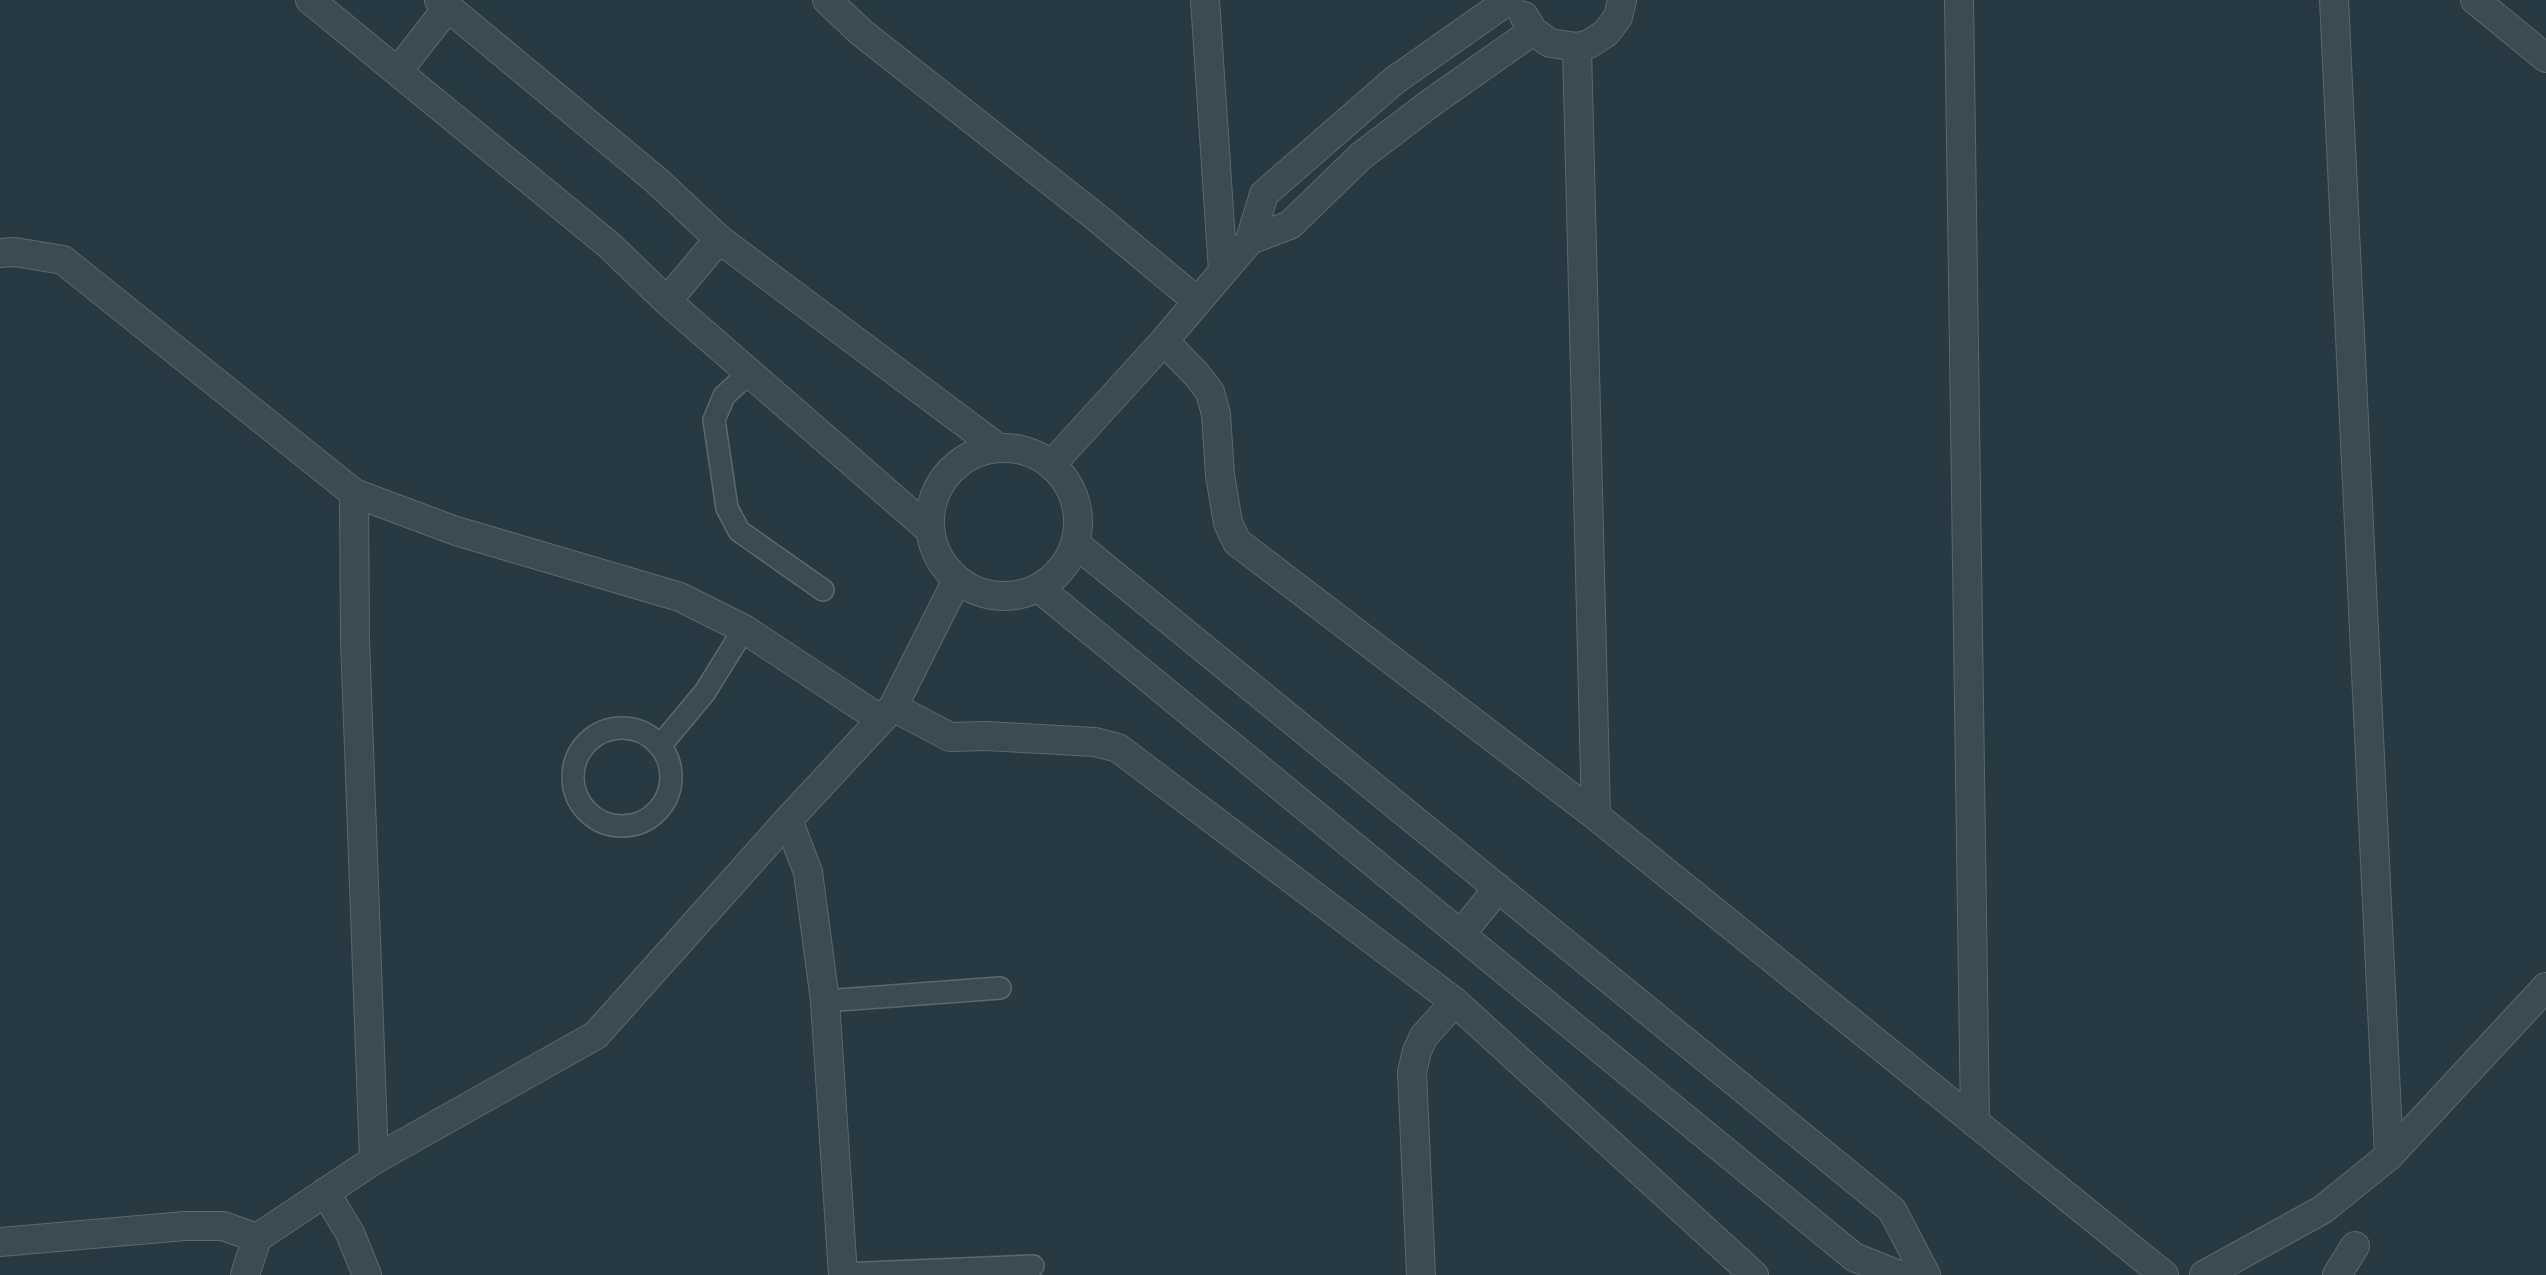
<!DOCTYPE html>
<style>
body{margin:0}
canvas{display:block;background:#283942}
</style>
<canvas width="2546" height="1275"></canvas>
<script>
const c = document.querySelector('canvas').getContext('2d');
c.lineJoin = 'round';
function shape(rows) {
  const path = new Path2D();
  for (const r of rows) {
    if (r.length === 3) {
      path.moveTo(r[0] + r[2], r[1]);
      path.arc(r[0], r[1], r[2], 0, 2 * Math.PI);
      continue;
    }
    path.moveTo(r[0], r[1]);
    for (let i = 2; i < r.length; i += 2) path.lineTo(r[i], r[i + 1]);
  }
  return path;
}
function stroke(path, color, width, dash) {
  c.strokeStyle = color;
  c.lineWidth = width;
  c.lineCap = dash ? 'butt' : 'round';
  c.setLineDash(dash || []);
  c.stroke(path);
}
const service = shape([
 [749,373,724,396,714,420,727,508,739,531,823,590],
 [622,777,49],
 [660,746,705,692,744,629],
 [825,1001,1000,988],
 [843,1274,1033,1266]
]);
const minor = shape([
 [310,0,609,245,667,301,930,530],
 [439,0,656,180,719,239,997,447],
 [827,0,862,33,1096,217,1197,301],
 [1205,0,1223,271],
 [1959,0,1975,1123],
 [2334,0,2389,1156],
 [2475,0,2546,58],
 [1524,16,1533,31,1550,43,1577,47,1589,44,1606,33,1618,17,1622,0],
 [1577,47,1596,816],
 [398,71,448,7],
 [1250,240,1290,225,1361,156,1432,102,1533,31],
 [0,253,15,252,63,260,354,493,456,531,680,597,744,629,880,719],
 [667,301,719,239],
 [1164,341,1197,375,1210,392,1216,414,1220,475,1228,523,1237,542,1596,816,2164,1275],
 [1004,522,74],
 [1052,464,1164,341,1250,240,1264,194,1395,80,1509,0],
 [354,493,355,639,374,1160],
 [1076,544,1892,1210,1926,1275],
 [1040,589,1854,1257,1899,1275],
 [893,707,950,737,986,736,1095,742,1118,748,1455,1002,1754,1275],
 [788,820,808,872,825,1001,843,1275],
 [1461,934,1498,888],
 [325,1192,350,1233,367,1275],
 [0,1242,185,1226,223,1226,257,1238,374,1160,596,1035,788,820,893,707,957,580],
 [245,1275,257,1238],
 [1421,1275,1412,1072,1417,1051,1424,1036,1455,1002],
 [2204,1275,2322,1210,2389,1156,2546,987],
 [2337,1275,2355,1246]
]);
stroke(service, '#5a686f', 24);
stroke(minor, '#5a686f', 30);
stroke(service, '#3c4a51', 21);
stroke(minor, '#3c4a51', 28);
</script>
